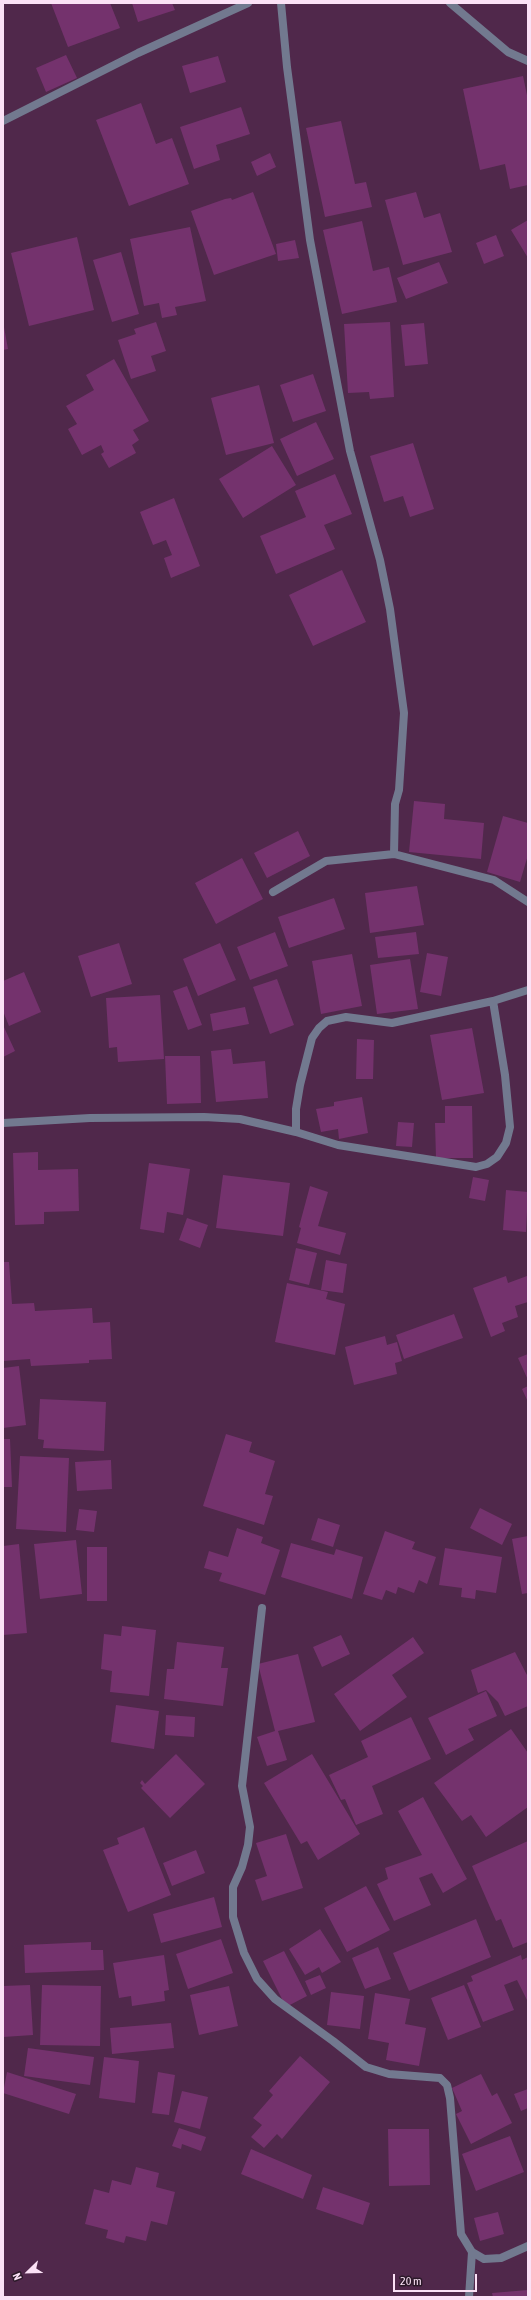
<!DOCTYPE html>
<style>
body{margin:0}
#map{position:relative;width:531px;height:2300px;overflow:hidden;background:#50284b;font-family:"Asap Condensed",sans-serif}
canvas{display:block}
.frame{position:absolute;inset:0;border:4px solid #fbe1f6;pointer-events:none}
.north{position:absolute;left:8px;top:2252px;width:40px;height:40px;-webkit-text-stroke:3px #2b1929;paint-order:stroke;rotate:247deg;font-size:11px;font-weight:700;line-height:16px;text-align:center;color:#fbe1f6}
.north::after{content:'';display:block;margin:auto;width:14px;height:18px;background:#fbe1f6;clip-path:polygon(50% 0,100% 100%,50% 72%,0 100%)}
.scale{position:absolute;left:393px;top:2274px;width:84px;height:18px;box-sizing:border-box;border:2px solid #fbe1f6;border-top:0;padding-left:5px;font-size:12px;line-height:14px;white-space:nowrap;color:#fbe1f6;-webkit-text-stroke:3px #2b1929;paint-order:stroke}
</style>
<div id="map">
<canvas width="531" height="2300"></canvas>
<div class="frame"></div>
<div class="north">N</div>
<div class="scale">20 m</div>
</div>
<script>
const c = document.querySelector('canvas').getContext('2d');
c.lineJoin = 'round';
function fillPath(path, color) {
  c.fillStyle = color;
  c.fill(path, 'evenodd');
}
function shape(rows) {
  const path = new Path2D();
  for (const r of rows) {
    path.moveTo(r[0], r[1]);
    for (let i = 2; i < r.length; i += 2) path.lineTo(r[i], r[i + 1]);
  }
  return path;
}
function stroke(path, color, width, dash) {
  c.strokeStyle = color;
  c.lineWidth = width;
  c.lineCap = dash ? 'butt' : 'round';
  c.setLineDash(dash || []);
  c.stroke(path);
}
fillPath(shape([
 [51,3,110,3,120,28,68,47],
 [132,3,172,3,175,10,138,22],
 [66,55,77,78,46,92,36,68],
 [218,56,226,82,190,93,182,66],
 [523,76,528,100,528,185,510,189,505,164,480,170,463,89],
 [141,103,156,144,172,138,189,184,129,206,96,120],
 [241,107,250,134,216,145,220,160,194,169,180,127],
 [341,121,355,184,366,182,372,207,325,217,306,128],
 [270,153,276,167,257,176,251,162],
 [253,192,276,254,214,275,191,211,225,199,231,198,232,200],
 [416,192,424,218,440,213,452,252,403,265,385,200],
 [528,220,528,258,511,230],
 [362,221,373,271,389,267,397,302,342,314,323,230],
 [190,227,206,301,175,307,177,315,162,318,159,303,144,306,130,239],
 [496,235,504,256,484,264,476,243],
 [77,237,94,310,29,326,11,253],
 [295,240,299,258,278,261,276,244],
 [121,252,139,314,112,322,93,260],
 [439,262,448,283,406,299,397,278],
 [156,322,166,351,151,356,156,371,131,379,118,340,136,334,134,329],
 [390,322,394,397,370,399,369,392,348,393,344,324],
 [424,323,428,364,405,366,401,325],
 [4,327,8,349,3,350,3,328],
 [114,359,149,421,133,430,139,440,132,445,136,453,109,468,101,454,104,452,101,445,82,455,68,429,77,424,66,406,94,390,86,375],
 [313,374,326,411,293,422,280,385],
 [259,385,274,443,226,455,211,398],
 [316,422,334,459,297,476,280,439],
 [413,443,434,509,410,517,403,496,384,502,370,456],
 [272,446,296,485,243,518,219,479],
 [335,474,352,514,324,525,335,549,276,574,260,536,306,517,295,491],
 [174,498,200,566,171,578,164,558,172,555,166,540,153,545,140,512],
 [342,570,366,622,313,646,289,595],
 [414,801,445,804,444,819,484,823,481,859,409,852],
 [503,816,528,823,528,855,520,882,487,872],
 [298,831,310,856,267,878,254,853],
 [242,858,263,899,216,924,195,883],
 [417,886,424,925,370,933,365,893],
 [334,898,345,929,289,948,278,917],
 [275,932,288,966,250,980,237,947],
 [416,932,419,954,378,958,375,937],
 [119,943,132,984,91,997,78,956],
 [220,943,236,980,198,996,183,959],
 [427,953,448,957,441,996,420,992],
 [352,954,362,1006,321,1014,312,961],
 [410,959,418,1009,377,1014,370,965],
 [24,972,41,1012,9,1026,3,1011,3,981],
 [277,979,294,1025,270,1034,253,987],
 [187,986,202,1025,188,1030,173,991],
 [160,995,164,1059,118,1062,117,1047,109,1048,106,998],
 [245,1007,249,1024,213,1031,210,1014],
 [3,1025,15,1051,3,1057],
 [472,1028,484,1093,442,1100,430,1035],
 [357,1039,374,1040,373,1079,356,1079],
 [231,1049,233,1064,265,1061,268,1098,216,1102,211,1051],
 [165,1056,200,1056,201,1103,167,1104],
 [362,1097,368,1133,339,1139,338,1129,321,1132,316,1109,334,1106,334,1102],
 [445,1106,472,1106,473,1158,436,1158,435,1123,445,1123],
 [398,1122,414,1123,412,1147,396,1146],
 [38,1152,38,1170,78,1169,79,1211,44,1212,44,1224,15,1225,13,1153],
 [149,1163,190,1169,183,1215,167,1212,164,1233,140,1229],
 [223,1175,290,1183,283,1236,216,1228],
 [473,1177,489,1180,485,1201,469,1198],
 [310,1186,328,1192,318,1226,346,1233,340,1255,297,1243,301,1228,299,1227],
 [506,1190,528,1192,526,1232,503,1230],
 [187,1218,208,1225,200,1248,179,1240],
 [296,1248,317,1253,309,1285,289,1280],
 [326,1260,347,1264,343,1293,321,1290],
 [3,1262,9,1262,12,1304,34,1303,35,1311,92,1308,93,1323,110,1322,112,1359,89,1360,89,1363,31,1366,30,1359,3,1361],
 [506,1276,508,1283,527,1276,528,1302,515,1306,518,1317,502,1323,505,1331,491,1337,473,1288],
 [287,1283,328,1292,326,1299,345,1304,335,1355,275,1342],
 [454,1314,463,1338,404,1359,396,1335],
 [385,1336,387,1345,397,1342,402,1361,395,1363,397,1374,354,1385,345,1347],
 [528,1354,528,1380,518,1358],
 [19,1366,26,1425,3,1428,3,1368],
 [528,1386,528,1402,522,1389],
 [40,1399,106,1402,104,1451,43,1448,44,1440,38,1439],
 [226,1434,252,1442,249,1452,275,1461,265,1494,273,1496,264,1525,203,1506],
 [3,1439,10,1439,12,1487,3,1487],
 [20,1456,69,1458,66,1532,16,1529],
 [111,1460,112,1489,77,1491,75,1462],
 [480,1508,512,1524,502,1545,470,1528],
 [79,1509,97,1511,94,1532,76,1530],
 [318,1518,340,1525,333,1547,311,1540],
 [237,1528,263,1537,261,1543,280,1550,265,1595,219,1581,222,1573,204,1568,209,1551,228,1557],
 [385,1531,415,1542,412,1549,436,1557,427,1584,419,1580,414,1593,398,1587,396,1594,386,1590,382,1600,363,1594],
 [528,1536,528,1593,522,1594,512,1539],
 [76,1540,82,1594,40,1599,34,1544],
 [291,1543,334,1555,336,1549,363,1557,352,1599,281,1577],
 [19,1544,27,1633,3,1635,3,1546],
 [87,1547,107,1547,107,1601,87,1601],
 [445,1548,502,1557,496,1593,476,1590,475,1599,461,1597,462,1588,439,1585],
 [122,1626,156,1630,149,1696,110,1692,112,1671,101,1669,104,1634,121,1636],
 [341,1635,350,1654,322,1667,313,1647],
 [413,1637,424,1653,392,1675,407,1697,360,1731,334,1694],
 [177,1642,224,1647,221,1668,228,1668,223,1706,164,1699,167,1669,174,1669],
 [515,1652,528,1677,528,1706,505,1716,498,1702,486,1690,478,1693,471,1670],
 [298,1654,315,1722,278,1731,287,1760,267,1766,257,1737,275,1731,258,1664],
 [486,1691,497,1716,468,1729,474,1740,446,1755,428,1718],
 [116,1705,159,1711,154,1749,111,1742],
 [166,1715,195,1717,194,1737,165,1735],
 [411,1717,431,1759,372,1786,383,1814,356,1825,345,1799,341,1800,329,1775,368,1757,361,1741],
 [511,1729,528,1753,528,1807,486,1837,471,1815,462,1821,434,1783],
 [176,1754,205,1784,170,1818,141,1788,143,1786,140,1783,142,1780,145,1784],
 [312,1754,360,1834,318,1860,307,1841,301,1844,264,1783],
 [423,1797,467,1879,443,1893,432,1873,419,1878,431,1905,394,1921,377,1884,388,1879,385,1868,422,1855,398,1811],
 [144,1827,171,1895,128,1912,103,1850,119,1844,117,1838],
 [286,1834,303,1888,262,1901,255,1880,267,1876,256,1843],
 [528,1841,528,1942,513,1948,501,1919,496,1921,472,1866],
 [196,1850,205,1873,172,1886,163,1863],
 [366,1886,390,1930,347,1952,324,1908],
 [214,1897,222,1927,161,1943,153,1914],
 [476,1919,491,1957,409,1991,393,1953],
 [320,1929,341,1962,322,1973,319,1967,305,1975,289,1949],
 [221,1939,233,1973,188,1989,176,1954],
 [91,1942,91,1950,103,1950,104,1970,25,1973,24,1945],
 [378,1947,391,1979,365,1989,352,1958],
 [284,1951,307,1996,286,2007,263,1961],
 [164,1955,169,1990,164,1991,165,2001,132,2006,131,1996,119,1998,113,1963],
 [521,1955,522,1960,528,1957,528,2002,517,1980,504,1985,514,2010,483,2022,467,1983,473,1981,471,1976],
 [320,1975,326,1988,311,1995,305,1981],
 [30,1985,33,2035,3,2037,3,1986],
 [42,1985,101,1986,100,2046,40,2045],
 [464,1985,481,2027,448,2040,431,1998],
 [229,1986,238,2026,199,2035,190,1995],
 [331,1992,364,1996,360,2029,327,2025],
 [375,1993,410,1999,405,2024,426,2028,419,2066,386,2060,389,2043,368,2039],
 [171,2023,174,2048,112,2054,110,2028],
 [28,2048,94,2057,90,2085,24,2076],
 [300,2056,330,2082,282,2139,277,2134,264,2148,251,2137,262,2125,253,2118,273,2095,269,2091],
 [104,2057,139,2061,135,2103,99,2098],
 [7,2072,76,2094,69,2114,3,2093],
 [158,2072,175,2075,169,2115,152,2113],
 [481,2074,492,2096,497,2093,512,2123,471,2144,456,2114,462,2111,452,2088],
 [528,2089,528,2108,521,2111,514,2094],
 [182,2091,208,2097,200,2129,174,2122],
 [179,2128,206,2137,201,2151,182,2144,181,2149,172,2146],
 [388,2129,429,2129,430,2185,389,2186],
 [510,2136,524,2172,476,2191,462,2154],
 [251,2149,312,2175,303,2199,241,2174],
 [136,2167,159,2173,156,2187,175,2192,167,2225,151,2221,146,2241,126,2236,124,2243,106,2238,108,2230,85,2224,94,2189,109,2193,112,2180,131,2185],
 [323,2187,370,2203,363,2225,316,2209],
 [498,2212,504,2234,480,2241,474,2218],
 [528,2290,528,2297,493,2297,492,2293]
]), '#74326d');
stroke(shape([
 [281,3,287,67,310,240,350,451,380,560,390,609,404,713,399,790,395,804,394,854,494,880,528,902],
 [450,3,508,52,528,61],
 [3,121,138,53,248,3],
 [273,892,326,861,394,854],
 [3,1123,90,1118,204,1117,240,1119,296,1132,338,1145,476,1167,487,1164,497,1157,506,1143,510,1127,505,1075,493,1001],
 [296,1132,296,1109,300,1085,312,1038,319,1028,327,1021,346,1017,392,1023,493,1001,528,990],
 [262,1608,242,1786,250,1827,248,1845,242,1867,233,1887,233,1917,244,1953,257,1979,275,1999,333,2041,366,2067,389,2074,440,2078,447,2085,450,2098,461,2234,472,2252,484,2259,501,2258,528,2246],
 [469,2297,472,2252]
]), '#72798f', 8);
</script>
